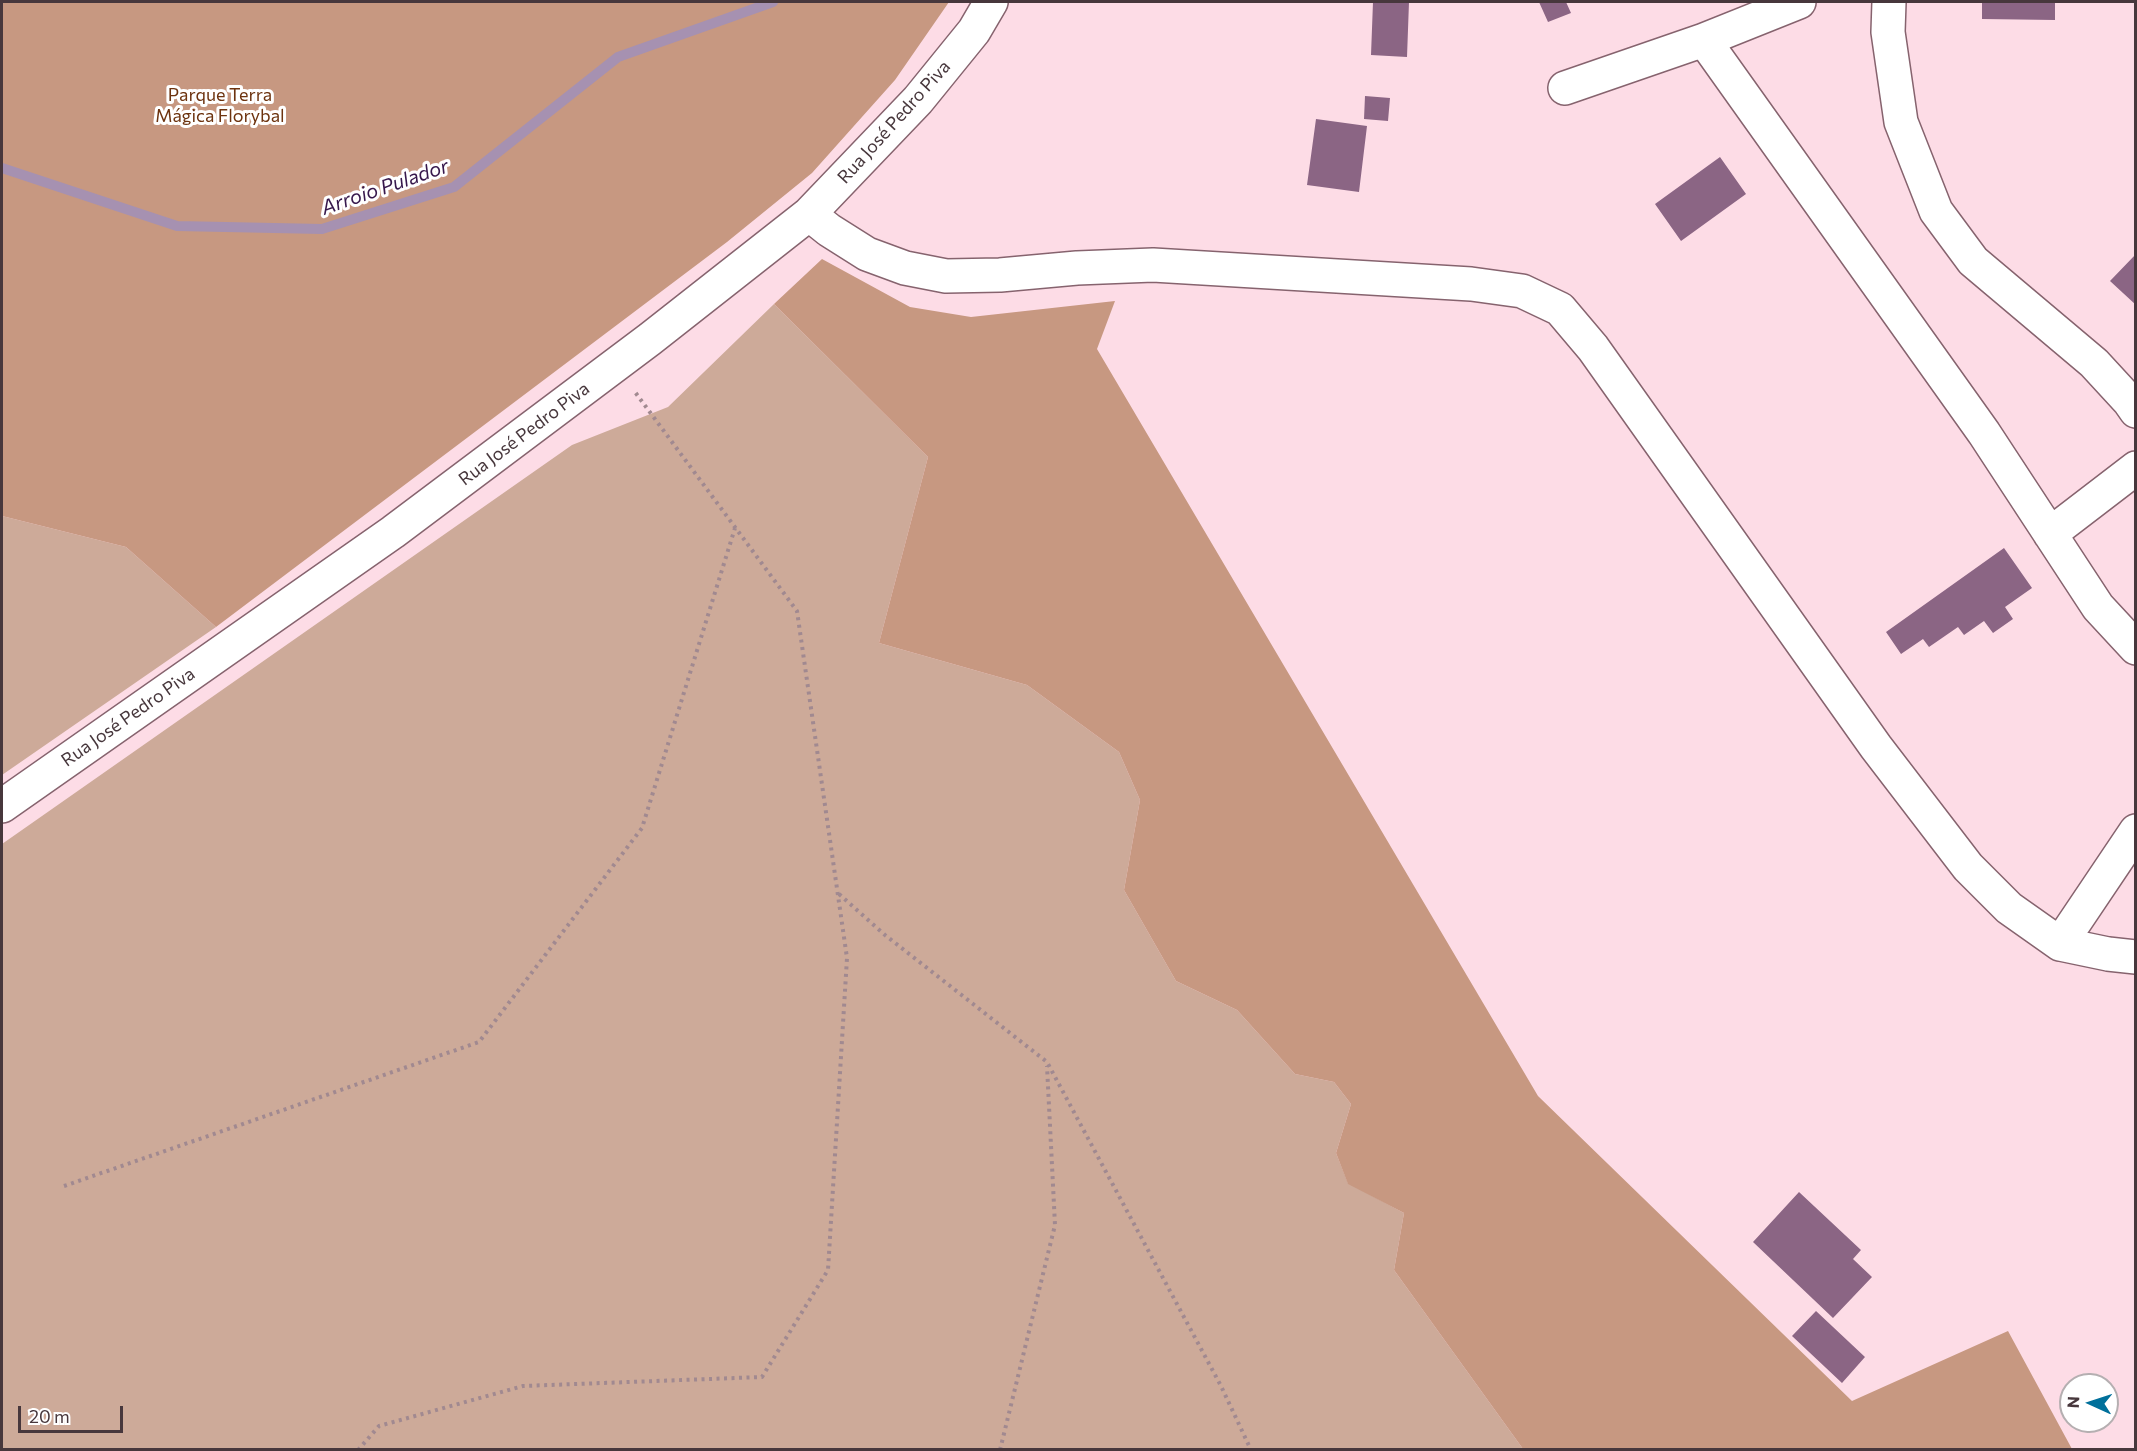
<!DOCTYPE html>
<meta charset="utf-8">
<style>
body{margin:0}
#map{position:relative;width:2137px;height:1451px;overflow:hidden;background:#fddce6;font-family:Commissioner,sans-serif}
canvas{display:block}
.frame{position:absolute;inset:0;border:3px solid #47373c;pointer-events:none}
.north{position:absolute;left:2059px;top:1373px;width:60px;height:60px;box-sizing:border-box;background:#fff;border:2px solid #b5afb1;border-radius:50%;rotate:273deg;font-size:16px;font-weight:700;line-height:24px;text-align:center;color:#47373c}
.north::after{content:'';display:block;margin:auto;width:21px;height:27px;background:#00709b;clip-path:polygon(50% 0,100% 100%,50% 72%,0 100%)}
.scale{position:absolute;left:18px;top:1406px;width:105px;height:27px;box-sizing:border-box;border:3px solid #47373c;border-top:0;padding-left:8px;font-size:18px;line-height:21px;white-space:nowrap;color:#47373c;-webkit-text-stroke:4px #fff;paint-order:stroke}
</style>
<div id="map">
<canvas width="2137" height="1451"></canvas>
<div class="frame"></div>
<div class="north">N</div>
<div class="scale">20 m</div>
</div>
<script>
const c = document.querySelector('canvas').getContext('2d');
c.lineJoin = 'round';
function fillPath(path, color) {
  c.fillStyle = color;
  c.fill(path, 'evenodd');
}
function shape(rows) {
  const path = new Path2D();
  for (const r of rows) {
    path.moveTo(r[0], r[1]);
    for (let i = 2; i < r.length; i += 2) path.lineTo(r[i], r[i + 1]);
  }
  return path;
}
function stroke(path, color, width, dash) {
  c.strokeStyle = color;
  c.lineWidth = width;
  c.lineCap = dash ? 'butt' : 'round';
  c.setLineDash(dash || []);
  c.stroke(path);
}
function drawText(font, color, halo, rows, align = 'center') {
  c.font = font + ' Commissioner,sans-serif';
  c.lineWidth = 6;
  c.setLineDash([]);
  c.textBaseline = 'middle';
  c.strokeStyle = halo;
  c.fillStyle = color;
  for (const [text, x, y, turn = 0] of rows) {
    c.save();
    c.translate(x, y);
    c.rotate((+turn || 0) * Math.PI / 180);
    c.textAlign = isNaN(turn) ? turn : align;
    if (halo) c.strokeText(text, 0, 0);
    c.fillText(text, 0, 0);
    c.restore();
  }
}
fillPath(shape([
 [774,304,928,457,879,643,1027,685,1119,752,1140,800,1124,890,1176,981,1237,1010,1295,1074,1334,1082,1351,1104,1336,1153,1348,1183,1404,1213,1394,1270,1523,1449,2,1449,2,844,572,445,668,407],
 [2,516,126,547,216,627,2,775]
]), '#cdaa99');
fillPath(shape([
 [2,2,949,2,895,80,812,173,727,242,216,627,126,547,2,516],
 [822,259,910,307,971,317,1115,301,1097,349,1538,1096,1852,1401,2008,1331,2072,1449,1523,1449,1394,1270,1404,1213,1348,1184,1336,1153,1351,1104,1334,1082,1295,1074,1237,1010,1176,981,1124,890,1140,800,1119,752,1027,685,879,643,928,457,774,304]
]), '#c79881');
stroke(shape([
 [2,168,177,226,322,229,454,187,618,57,773,2]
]), '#a691b1', 10);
fillPath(shape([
 [1373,2,1409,2,1407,57,1371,55],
 [1539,2,1566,2,1571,13,1548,22],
 [1982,2,2055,2,2055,20,1982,19],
 [1365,96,1390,98,1388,121,1364,119],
 [1316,119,1367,126,1359,192,1307,185],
 [1720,157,1746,194,1681,241,1655,204],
 [2136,254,2136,305,2110,281],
 [2004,548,2032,588,2005,607,2013,619,1993,633,1984,621,1964,635,1958,627,1929,647,1923,639,1901,654,1886,632],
 [1799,1192,1861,1250,1853,1259,1872,1277,1833,1318,1753,1242],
 [1816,1311,1865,1357,1842,1383,1792,1336]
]), '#8b6584');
const minor = shape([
 [1799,2,1704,40,1984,433,2098,607,2136,648],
 [1889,2,1888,32,1901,122,1936,211,1973,261,2094,363,2129,401,2136,411],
 [1565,88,1704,40],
 [809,214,829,230,867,254,905,268,946,276,1000,275,1077,268,1153,265,1471,284,1522,291,1560,309,1593,348,1876,747,1968,867,2009,908,2060,944,2108,954,2136,957],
 [2050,534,2136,468],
 [2,806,393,532,650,339,809,214,918,100,974,31,991,2],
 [2060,944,2136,831]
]);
stroke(minor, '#86636e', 36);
stroke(shape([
 [839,894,885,935,1047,1062,1221,1386,1251,1450],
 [64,1186,479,1042,642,828,735,528],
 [358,1450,379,1426,523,1386,762,1377,828,1270,847,958,797,611,635,392],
 [1000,1450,1055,1225,1047,1066]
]), '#a18990', 4, [3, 4.5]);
stroke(minor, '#fff', 33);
drawText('18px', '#6d330f', '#fff', [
 ["Parque Terra",220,95],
 ["Mágica Florybal",220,116]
]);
drawText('18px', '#47373c', '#fff', [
 ["Rua José Pedro Piva",894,122,-48],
 ["Rua José Pedro Piva",524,434,-37],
 ["Rua José Pedro Piva",128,717,-35]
]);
drawText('italic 20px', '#37184c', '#fff', [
 ["Arroio Pulador",385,187,-19]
]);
</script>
